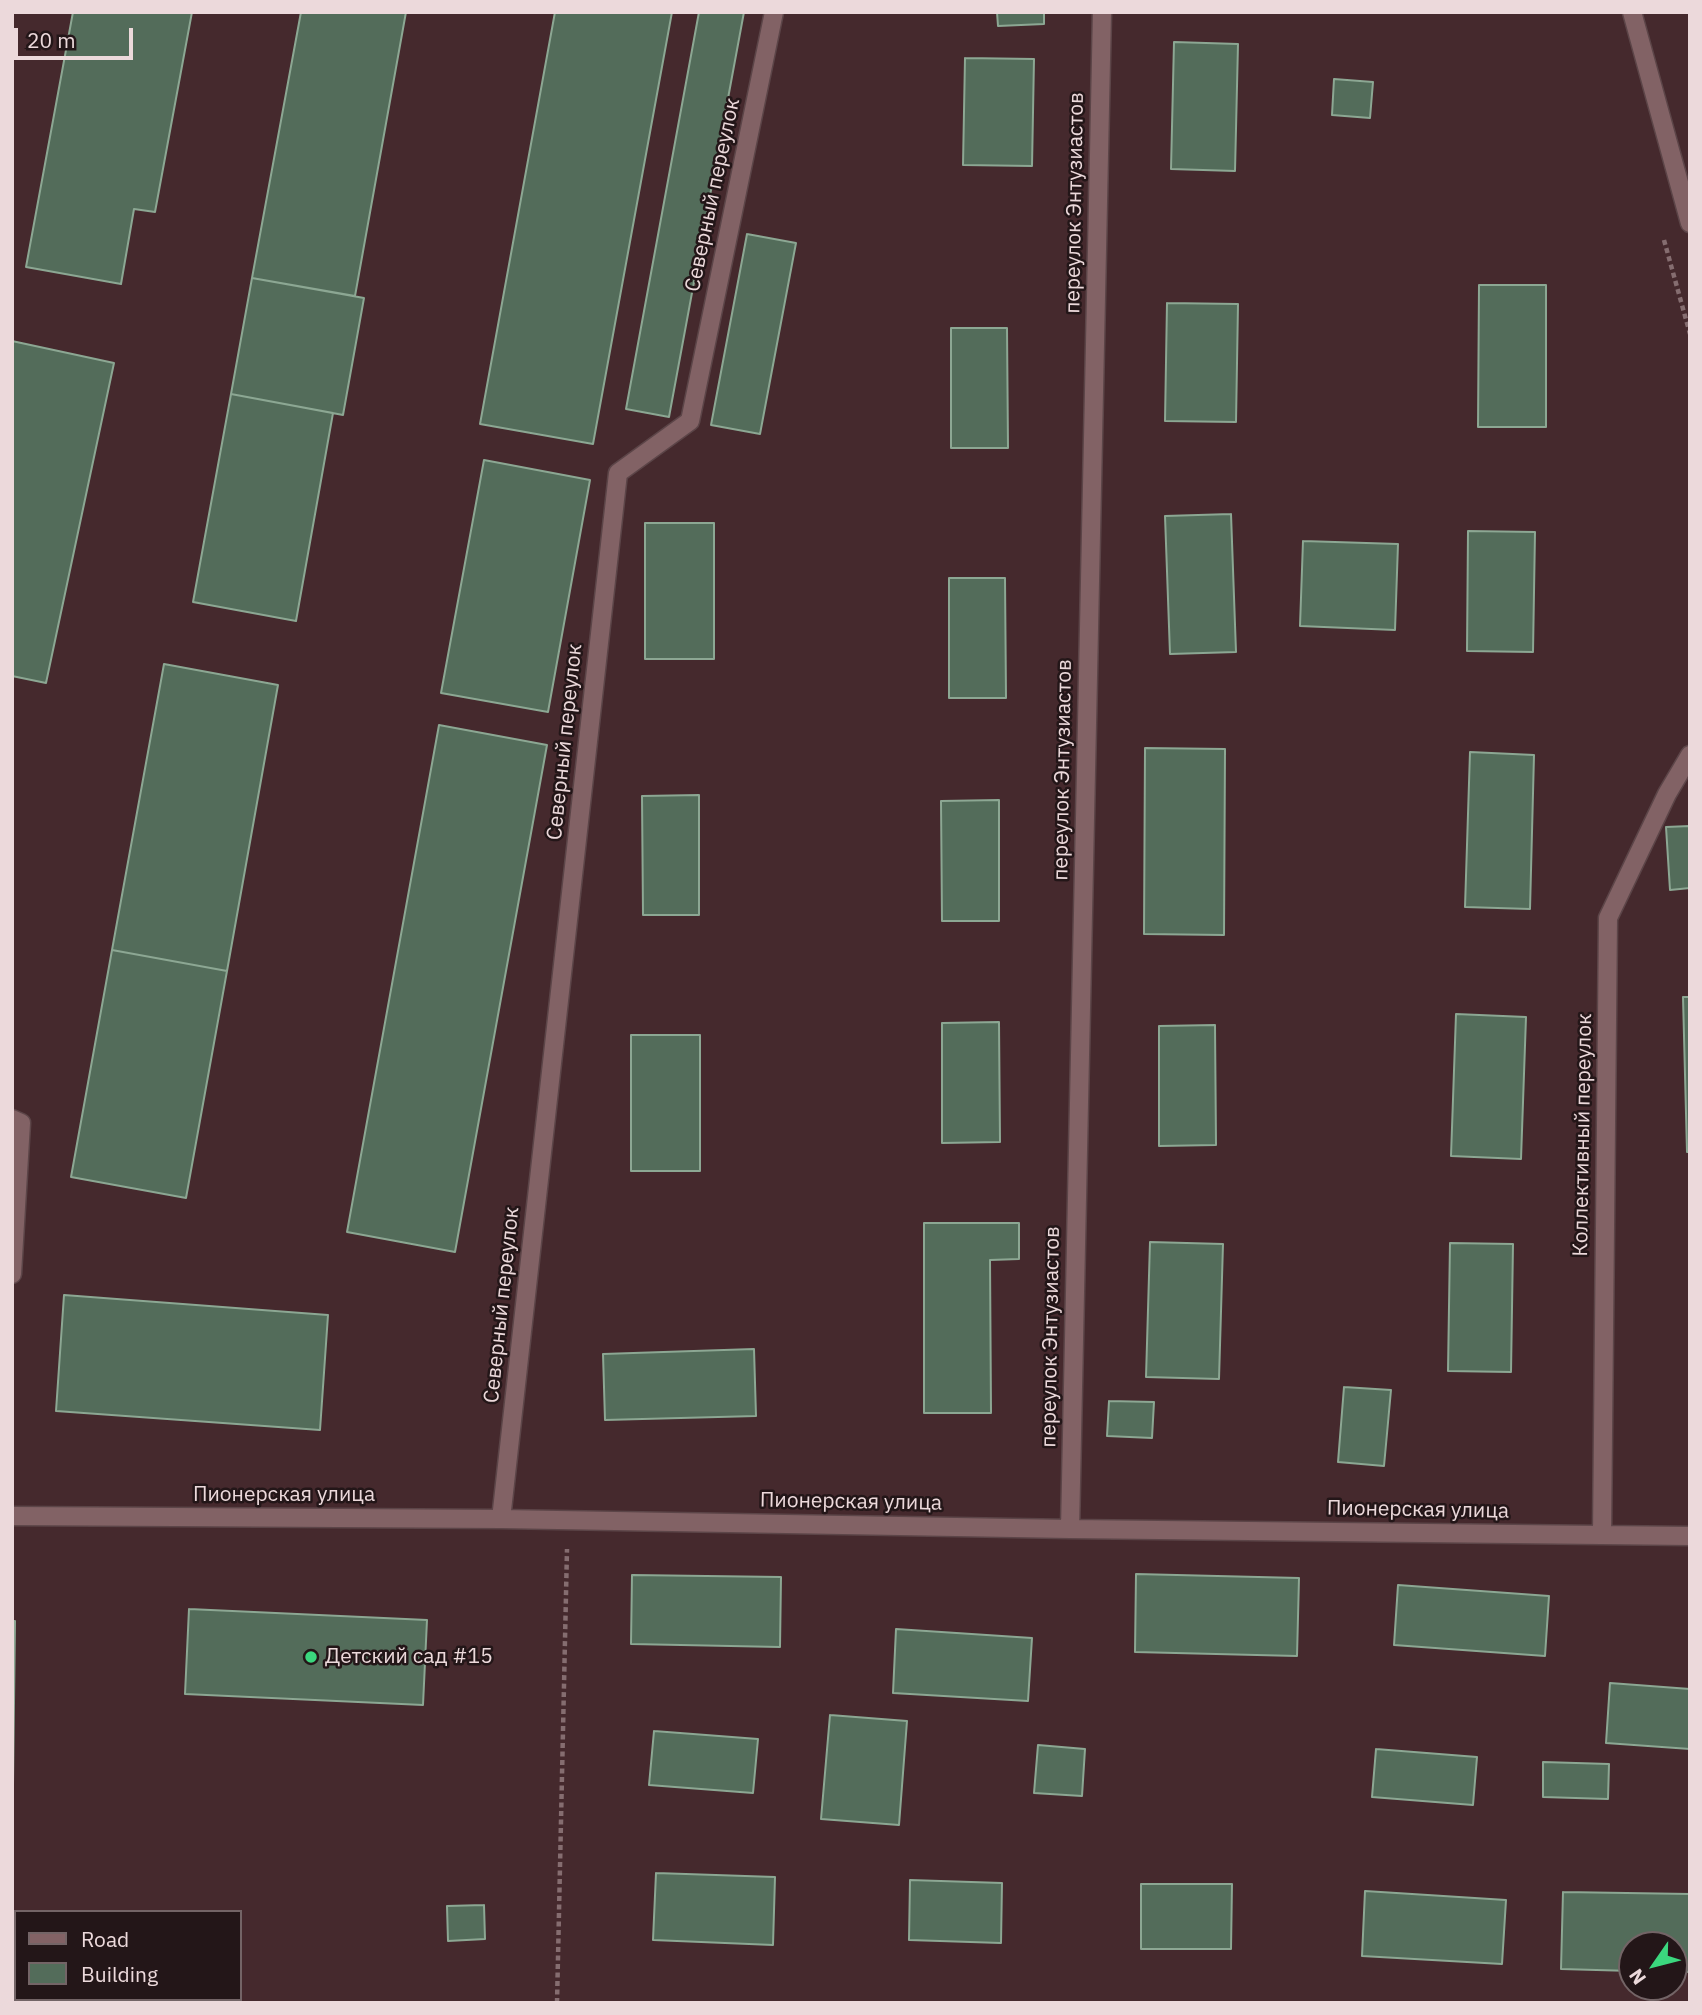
<!DOCTYPE html>
<meta charset="utf-8">
<style>
body{margin:0}
#map{position:relative;width:1702px;height:2015px;overflow:hidden;background:#45292d;font-family:"IBM Plex Sans",sans-serif}
canvas{display:block}
.frame{position:absolute;inset:0;border:14px solid #ecd9db;pointer-events:none}
.legend{position:absolute;left:14px;top:1910px;width:228px;height:91px;box-sizing:border-box;background:#231618;border:2px solid #736466;margin:0;padding:9px 12px;list-style:none;font-size:21px;color:#ecd9db}
.legend li{display:flex;align-items:center;gap:14px;height:35px}
.legend b{width:35px;border:2px solid #736466}
.north{position:absolute;left:1618px;top:1931px;width:70px;height:70px;box-sizing:border-box;background:#231618;border:2px solid #736466;border-radius:50%;rotate:235deg;font-size:19px;font-weight:700;line-height:28px;text-align:center;color:#ecd9db}
.north::after{content:'';display:block;margin:auto;width:24px;height:32px;background:#3bd77e;clip-path:polygon(50% 0,100% 100%,50% 72%,0 100%)}
.scale{position:absolute;left:14px;top:28px;width:119px;height:32px;box-sizing:border-box;border:4px solid #ecd9db;border-top:0;padding-left:9px;font-size:21px;line-height:24px;white-space:nowrap;color:#ecd9db;-webkit-text-stroke:5px #231618;paint-order:stroke}
</style>
<div id="map">
<canvas width="1702" height="2015"></canvas>
<div class="frame"></div>
<ul class="legend">
<li><b style="height:9px;background:#826265"></b>Road</li>
<li><b style="height:19px;background:#536c5a"></b>Building</li>
</ul>
<div class="north">N</div>
<div class="scale">20 m</div>
</div>
<script>
const c = document.querySelector('canvas').getContext('2d');
c.lineJoin = 'round';
function fillPath(path, color) {
  c.fillStyle = color;
  c.fill(path, 'evenodd');
}
function shape(rows) {
  const path = new Path2D();
  for (const r of rows) {
    path.moveTo(r[0], r[1]);
    for (let i = 2; i < r.length; i += 2) path.lineTo(r[i], r[i + 1]);
  }
  return path;
}
function stroke(path, color, width, dash) {
  c.strokeStyle = color;
  c.lineWidth = width;
  c.lineCap = dash ? 'butt' : 'round';
  c.setLineDash(dash || []);
  c.stroke(path);
}
function drawText(font, color, halo, rows, align = 'center') {
  c.font = font + ' "IBM Plex Sans",sans-serif';
  c.lineWidth = 5;
  c.setLineDash([]);
  c.textBaseline = 'middle';
  c.strokeStyle = halo;
  c.fillStyle = color;
  for (const [text, x, y, turn = 0] of rows) {
    c.save();
    c.translate(x, y);
    c.rotate((+turn || 0) * Math.PI / 180);
    c.textAlign = isNaN(turn) ? turn : align;
    if (halo) c.strokeText(text, 0, 0);
    c.fillText(text, 0, 0);
    c.restore();
  }
}
const building = shape([
 [73,12,192,12,155,212,134,209,121,284,26,267,73,12],
 [301,12,406,12,355,296,252,278,301,12],
 [555,12,672,12,593,444,480,424,555,12],
 [699,12,744,12,669,417,626,409,699,12],
 [997,12,1044,12,1044,24,998,26,997,12],
 [1174,42,1238,44,1235,171,1171,169,1174,42],
 [965,58,1034,59,1032,166,963,165,965,58],
 [1334,79,1373,82,1370,118,1332,115,1334,79],
 [747,234,796,243,760,434,711,425,747,234],
 [252,278,364,298,343,415,231,394,252,278],
 [1479,285,1546,285,1546,427,1478,427,1479,285],
 [1167,303,1238,304,1236,422,1165,421,1167,303],
 [951,328,1007,328,1008,448,951,448,951,328],
 [12,341,114,363,46,683,12,676,12,341],
 [231,394,333,413,296,621,193,602,231,394],
 [484,460,590,480,548,712,441,693,484,460],
 [1231,514,1236,652,1170,654,1165,516,1231,514],
 [645,523,714,523,714,659,645,659,645,523],
 [1468,531,1535,532,1533,652,1467,651,1468,531],
 [1303,541,1398,544,1395,630,1300,626,1303,541],
 [949,578,1005,578,1006,698,949,698,949,578],
 [164,664,278,685,227,971,112,950,164,664],
 [439,725,547,745,455,1252,347,1232,439,725],
 [1145,748,1225,749,1224,935,1144,934,1145,748],
 [1470,752,1534,755,1530,909,1465,907,1470,752],
 [699,795,699,915,643,915,642,796,699,795],
 [999,800,999,921,942,921,941,801,999,800],
 [1690,826,1690,888,1670,890,1666,827,1690,826],
 [112,950,227,971,186,1198,71,1177,112,950],
 [1683,997,1690,997,1690,1152,1687,1152,1683,997],
 [1456,1014,1526,1017,1521,1159,1451,1156,1456,1014],
 [999,1022,1000,1142,942,1143,942,1023,999,1022],
 [1215,1025,1216,1145,1159,1146,1159,1026,1215,1025],
 [631,1035,700,1035,700,1171,631,1171,631,1035],
 [924,1223,1019,1223,1019,1259,990,1260,991,1413,924,1413,924,1223],
 [1150,1242,1223,1244,1219,1379,1146,1377,1150,1242],
 [1450,1243,1513,1244,1511,1372,1448,1371,1450,1243],
 [64,1295,328,1315,320,1430,56,1411,64,1295],
 [754,1349,756,1416,605,1420,603,1354,754,1349],
 [1344,1387,1391,1390,1384,1466,1338,1462,1344,1387],
 [1109,1401,1154,1402,1152,1438,1107,1436,1109,1401],
 [1136,1574,1299,1578,1297,1656,1135,1652,1136,1574],
 [632,1575,781,1577,780,1647,631,1644,632,1575],
 [1398,1585,1549,1596,1545,1656,1394,1645,1398,1585],
 [189,1609,427,1620,423,1705,185,1694,189,1609],
 [12,1621,15,1621,12,1867,12,1621],
 [896,1629,1032,1638,1028,1701,893,1693,896,1629],
 [1610,1683,1690,1689,1690,1749,1606,1743,1610,1683],
 [830,1715,907,1721,899,1825,821,1819,830,1715],
 [654,1731,758,1739,753,1793,649,1785,654,1731],
 [1038,1745,1085,1749,1082,1796,1034,1793,1038,1745],
 [1376,1749,1477,1757,1473,1805,1372,1797,1376,1749],
 [1543,1762,1609,1764,1608,1799,1543,1797,1543,1762],
 [656,1873,775,1877,773,1945,653,1940,656,1873],
 [910,1880,1002,1883,1001,1943,909,1940,910,1880],
 [1141,1884,1232,1884,1231,1949,1141,1949,1141,1884],
 [1365,1891,1506,1900,1502,1964,1362,1956,1365,1891],
 [1563,1892,1690,1894,1690,1972,1674,1971,1674,1945,1632,1945,1632,1971,1561,1969,1563,1892],
 [484,1905,485,1939,448,1941,447,1906,484,1905]
]);
fillPath(building, '#536c5a');
stroke(building, '#8ca793', 2);
const minor = shape([
 [1632,12,1690,223],
 [12,1119,21,1123,12,1274],
 [12,1516,501,1519,1070,1529,1690,1536],
 [501,1519,618,473,690,421,774,12],
 [1070,1529,1102,12],
 [1602,1535,1608,918,1667,794,1690,755]
]);
stroke(minor, '#5c4548', 21);
stroke(shape([
 [1664,240,1690,334],
 [557,2003,567,1549]
]), '#856d70', 4.5, [5, 3.5]);
stroke(minor, '#826265', 18);
for (const [x, y, r, color] of [
 [311,1657,7,"#3bd77e"]
]) {
  const dot = new Path2D();
  dot.arc(x, y, r, 0, 2 * Math.PI);
  c.fillStyle = color;
  c.fill(dot);
  stroke(dot, '#231618', 2.5);
}
drawText('21px', '#ecd9db', '#231618', [
 ["Северный переулок",713,195,-78],
 ["переулок Энтузиастов",1075,203,-89],
 ["Северный переулок",565,742,-84],
 ["переулок Энтузиастов",1063,770,-89],
 ["Коллективный переулок",1583,1135,-89],
 ["Северный переулок",502,1305,-84],
 ["переулок Энтузиастов",1051,1337,-89],
 ["Пионерская улица",284,1495],
 ["Пионерская улица",851,1502,1],
 ["Пионерская улица",1418,1510,1]
]);
drawText('21px', '#ecd9db', '#231618', [
 ["Детский сад #15",325,1657]
], 'left');
</script>
